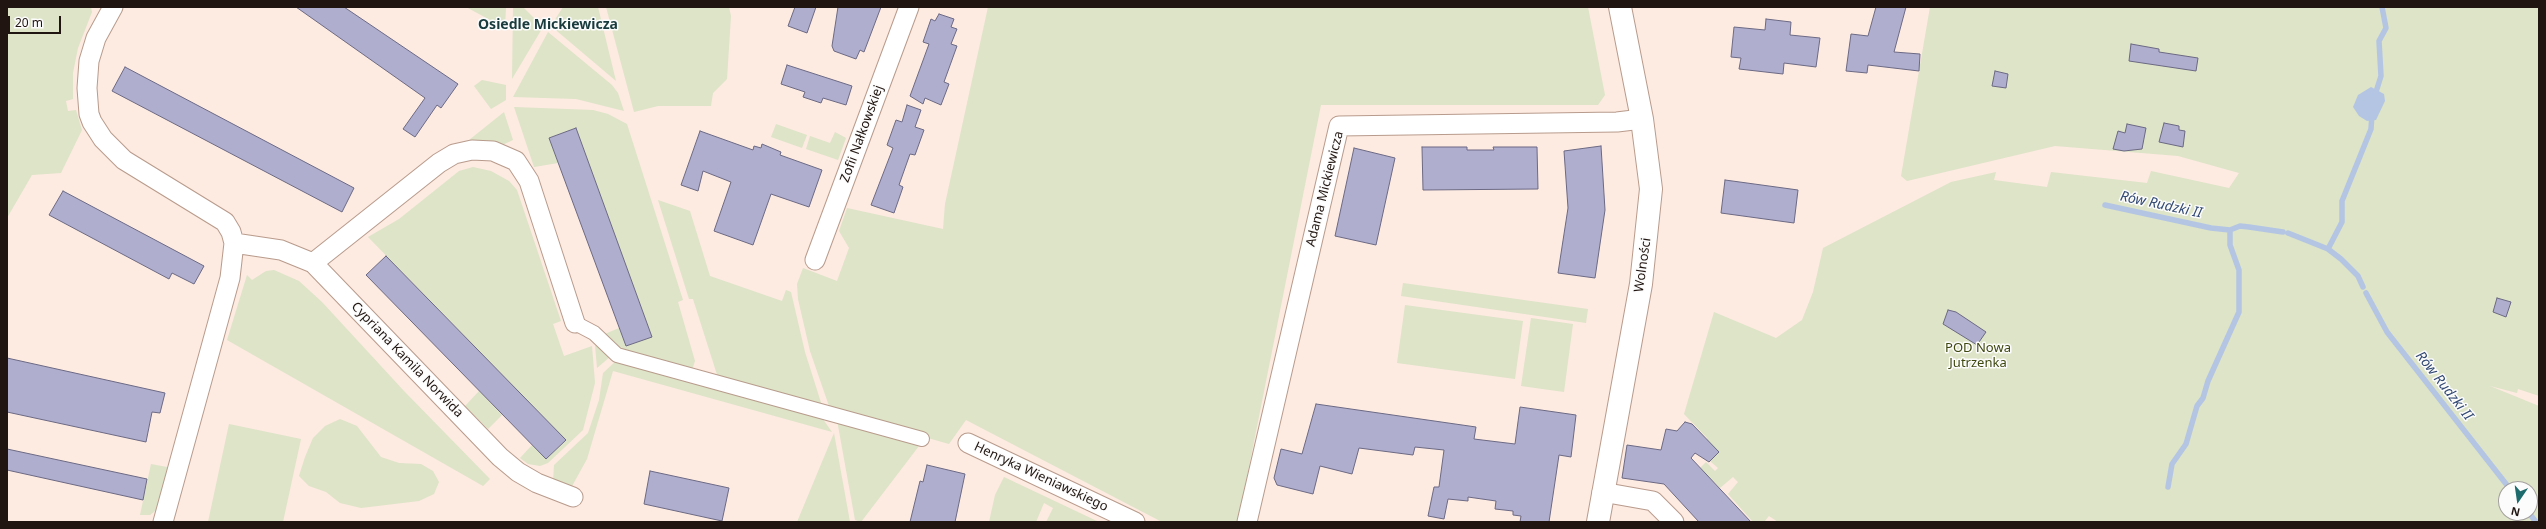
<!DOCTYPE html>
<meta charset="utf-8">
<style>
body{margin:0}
#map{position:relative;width:2546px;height:529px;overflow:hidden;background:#fdeae1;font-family:"Noto Sans",sans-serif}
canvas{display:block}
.frame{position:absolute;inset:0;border:8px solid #201510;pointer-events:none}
.north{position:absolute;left:2498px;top:481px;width:40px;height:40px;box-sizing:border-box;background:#fcfcfc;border:1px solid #a4a09e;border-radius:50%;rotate:193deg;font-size:11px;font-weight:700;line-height:16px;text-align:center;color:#201510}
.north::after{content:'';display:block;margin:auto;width:14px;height:18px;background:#1e6b6e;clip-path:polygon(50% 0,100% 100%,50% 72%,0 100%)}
.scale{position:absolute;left:8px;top:16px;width:53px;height:18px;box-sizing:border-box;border:2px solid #201510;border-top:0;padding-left:5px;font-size:12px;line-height:14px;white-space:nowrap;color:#201510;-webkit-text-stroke:3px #fcfcfc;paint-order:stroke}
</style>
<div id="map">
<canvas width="2546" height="529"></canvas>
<div class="frame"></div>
<div class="north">N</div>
<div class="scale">20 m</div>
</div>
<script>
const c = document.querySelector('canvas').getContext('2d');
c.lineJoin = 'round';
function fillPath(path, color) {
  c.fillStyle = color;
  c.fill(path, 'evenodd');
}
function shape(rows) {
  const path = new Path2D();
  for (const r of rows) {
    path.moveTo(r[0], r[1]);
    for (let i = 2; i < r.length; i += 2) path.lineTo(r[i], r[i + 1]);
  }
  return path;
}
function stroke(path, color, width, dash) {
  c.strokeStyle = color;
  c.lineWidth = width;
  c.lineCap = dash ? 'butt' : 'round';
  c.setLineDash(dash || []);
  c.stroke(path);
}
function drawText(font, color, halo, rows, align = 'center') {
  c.font = font + ' "Noto Sans",sans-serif';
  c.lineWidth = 3;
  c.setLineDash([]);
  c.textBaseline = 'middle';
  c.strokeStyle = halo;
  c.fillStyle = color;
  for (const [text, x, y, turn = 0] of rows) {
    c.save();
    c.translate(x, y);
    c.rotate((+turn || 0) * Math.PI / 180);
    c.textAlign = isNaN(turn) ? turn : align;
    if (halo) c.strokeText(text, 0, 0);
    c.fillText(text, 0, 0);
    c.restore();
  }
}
fillPath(shape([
 [7,7,91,7,92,12,78,48,73,73,73,99,66,101,68,111,76,110,82,130,61,173,32,175,7,218],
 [466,7,506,7,505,28],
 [513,7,523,7,543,27,512,79],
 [563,7,598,7,616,81,551,26],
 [606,7,729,7,731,16,727,79,713,93,711,106,658,106,634,112],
 [988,7,1588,7,1605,95,1598,105,1321,105,1238,522,1162,522,966,420,949,444,833,411,830,409,810,351,798,299,797,284,803,268,837,281,849,248,839,231,847,208,943,229,945,204],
 [1930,7,2539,7,2539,396,2518,389,2517,393,2490,386,2539,406,2539,522,1778,522,1769,516,1764,522,1753,522,1728,494,1738,482,1733,477,1720,488,1700,468,1706,462,1715,471,1718,468,1703,455,1707,438,1684,414,1714,312,1776,338,1802,320,1813,292,1823,248,1951,182,1996,172,1994,180,2047,187,2051,172,2147,183,2151,171,2229,188,2239,173,2178,156,2055,146,1907,181,1901,176],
 [2506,489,2530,489,2530,513,2506,513],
 [548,32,612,85,618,93,624,111,576,99,513,97],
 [482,80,506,85,506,100,491,109,474,86],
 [514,107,593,110,608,114,627,124,683,300,678,302,695,361,691,373,628,356,600,336,619,328,626,346,652,337,576,128,549,138,558,163,534,167],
 [504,112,513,140,498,147,464,144],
 [776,124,807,135,802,148,771,137],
 [835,132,846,138,838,160,806,149,810,136,830,143],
 [473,167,491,171,509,181,517,190,561,321,553,324,564,356,592,346,595,383,583,430,548,463,540,466,528,464,520,458,532,445,546,459,566,440,368,237,399,219,459,171],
 [658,200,690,211,710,276,782,301,786,290,791,292,805,352,823,409,719,381,693,299,689,299],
 [274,270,299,281,322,302,404,391,490,479,483,486,227,340,247,275,252,280,266,271],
 [1403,283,1588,309,1586,323,1401,296],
 [1405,305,1523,321,1515,379,1397,363],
 [1531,318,1573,324,1564,392,1521,386],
 [597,344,611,356,597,368,595,345],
 [617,360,820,415,832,432,613,371,587,459,571,488,553,482,554,465,588,433,599,400,603,373],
 [479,391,502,415,488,429,465,406],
 [340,419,357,426,381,457,399,463,421,464,433,471,439,482,434,494,419,501,361,508,340,503,326,492,309,486,299,476,305,457,313,438,325,426],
 [837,420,913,441,919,446,861,522,855,520],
 [229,424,301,439,283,522,208,522],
 [834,433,850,522,797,522],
 [151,464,167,467,169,471,159,508,150,515,140,515],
 [1004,477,1099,522,1046,522,1053,508,1044,503,1036,522,989,522,995,495]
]), '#dde4c7');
fillPath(shape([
 [2371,87,2384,94,2385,101,2376,120,2367,121,2359,116,2353,107,2358,95]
]), '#b4c5e4');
stroke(shape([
 [2375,95,2381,76,2379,41,2386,28,2382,7],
 [2105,205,2211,228,2230,230,2240,226,2249,227,2283,232],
 [2288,233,2328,249,2341,259,2358,276,2363,287],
 [2328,249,2342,222,2342,201,2371,129,2372,114],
 [2366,293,2387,332,2510,489],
 [2168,487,2172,464,2186,444,2197,406,2203,398,2208,381,2239,312,2239,270,2230,245,2230,230],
 [2529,513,2536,522]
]), '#b4c5e4', 5.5);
const building = shape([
 [296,7,344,7,458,84,441,108,437,105,415,137,403,129,425,98,296,7],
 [795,7,816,7,807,33,788,26,795,7],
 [838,7,881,7,864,52,860,50,856,59,834,51,832,46,838,7],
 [1876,7,1906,7,1894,52,1920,54,1919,71,1868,65,1867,73,1846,71,1851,34,1868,36,1876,7],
 [939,14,954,19,951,27,957,29,951,44,957,46,944,82,949,84,941,105,925,98,923,104,910,96,929,44,923,42,931,19,935,21,939,14],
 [1766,19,1791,22,1790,35,1820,38,1816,67,1784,63,1783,74,1739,69,1741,58,1731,57,1734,27,1765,30,1766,19],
 [2131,44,2159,49,2159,52,2198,58,2196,71,2129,61,2131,44],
 [787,65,852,86,846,105,823,98,821,103,803,97,805,92,781,84,787,65],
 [125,67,354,188,342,212,112,91,125,67],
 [1995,71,2008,74,2006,88,1992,86,1995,71],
 [907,105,921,110,915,127,924,130,915,155,910,154,899,185,903,187,894,213,871,205,893,148,887,145,896,120,902,122,907,105],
 [2164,123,2179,126,2179,130,2185,131,2183,147,2159,142,2164,123],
 [2127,124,2146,128,2142,149,2124,151,2113,149,2118,131,2125,133,2127,124],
 [576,128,652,337,626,346,549,138,576,128],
 [700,131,753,150,754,146,761,148,762,144,781,152,780,155,822,170,809,207,771,194,753,245,714,231,731,182,703,171,698,191,681,185,700,131],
 [1601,146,1605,210,1595,278,1558,273,1568,208,1564,151,1601,146],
 [1422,147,1467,147,1467,150,1494,150,1493,147,1537,147,1538,189,1423,190,1422,147],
 [1354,148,1395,158,1376,245,1335,236,1354,148],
 [1725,180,1798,190,1794,223,1721,213,1725,180],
 [63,191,204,266,194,284,172,273,169,279,49,215,63,191],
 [386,256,566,440,546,459,366,275,386,256],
 [2497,298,2511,302,2506,317,2493,312,2497,298],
 [1948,310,1956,312,1986,332,1977,345,1943,324,1948,310],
 [7,358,165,393,160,413,152,412,146,442,7,412,7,358],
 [1316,404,1476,427,1474,439,1515,444,1520,407,1576,415,1571,457,1559,455,1549,522,1520,522,1521,516,1513,515,1513,511,1495,509,1496,501,1468,497,1468,501,1448,499,1444,519,1428,516,1434,487,1439,487,1444,450,1415,447,1413,455,1359,448,1352,474,1320,466,1313,494,1277,485,1274,478,1281,449,1302,454,1316,404],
 [1685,422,1692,424,1719,452,1709,462,1695,453,1691,458,1751,522,1699,522,1664,484,1622,478,1627,445,1661,450,1666,429,1677,431,1685,422],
 [7,449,147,479,143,500,7,470,7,449],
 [927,465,965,474,955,522,910,522,920,481,923,482,927,465],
 [650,471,729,488,722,521,644,504,650,471]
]);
fillPath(building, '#b0aecf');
stroke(building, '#6b6983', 1);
const pedestrian = shape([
 [575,323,594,333,617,355,922,439]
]);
const minor = shape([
 [113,7,96,38,89,61,87,88,89,114,92,122,103,139,124,160,225,222,231,232,234,243,230,278,163,522],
 [234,243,281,250,313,263,500,457,518,472,537,483,573,497],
 [815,260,909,7],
 [313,263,439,163,454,154,472,150,493,151,516,161,529,181,575,323],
 [968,443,1135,522],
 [1602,492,1653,501,1674,522],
 [1247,522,1339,126,1617,122,1642,119]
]);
const tertiary = shape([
 [1598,522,1641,284,1651,189,1642,119,1620,7]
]);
stroke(pedestrian, '#b89b8c', 16);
stroke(minor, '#b89b8c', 21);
stroke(tertiary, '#b89b8c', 24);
stroke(pedestrian, '#fff', 14);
stroke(minor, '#fff', 19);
stroke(tertiary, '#fff', 22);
drawText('13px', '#201510', '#fcfcfc', [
 ["Zofii Nałkowskiej",862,134,-70],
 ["Adama Mickiewicza",1325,189,-76],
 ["Wolności",1643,265,-82],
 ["Cypriana Kamila Norwida",407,360,46],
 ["Henryka Wieniawskiego",1041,477,25]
]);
drawText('13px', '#3e470e', '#fcfcfc', [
 ["POD Nowa",1978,348],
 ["Jutrzenka",1978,363]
]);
drawText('bold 14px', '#193b3d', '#fcfcfc', [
 ["Osiedle Mickiewicza",548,25]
]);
drawText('italic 14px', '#324973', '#fcfcfc', [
 ["Rów Rudzki II",2161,205,12],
 ["Rów Rudzki II",2444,386,52]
]);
</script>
